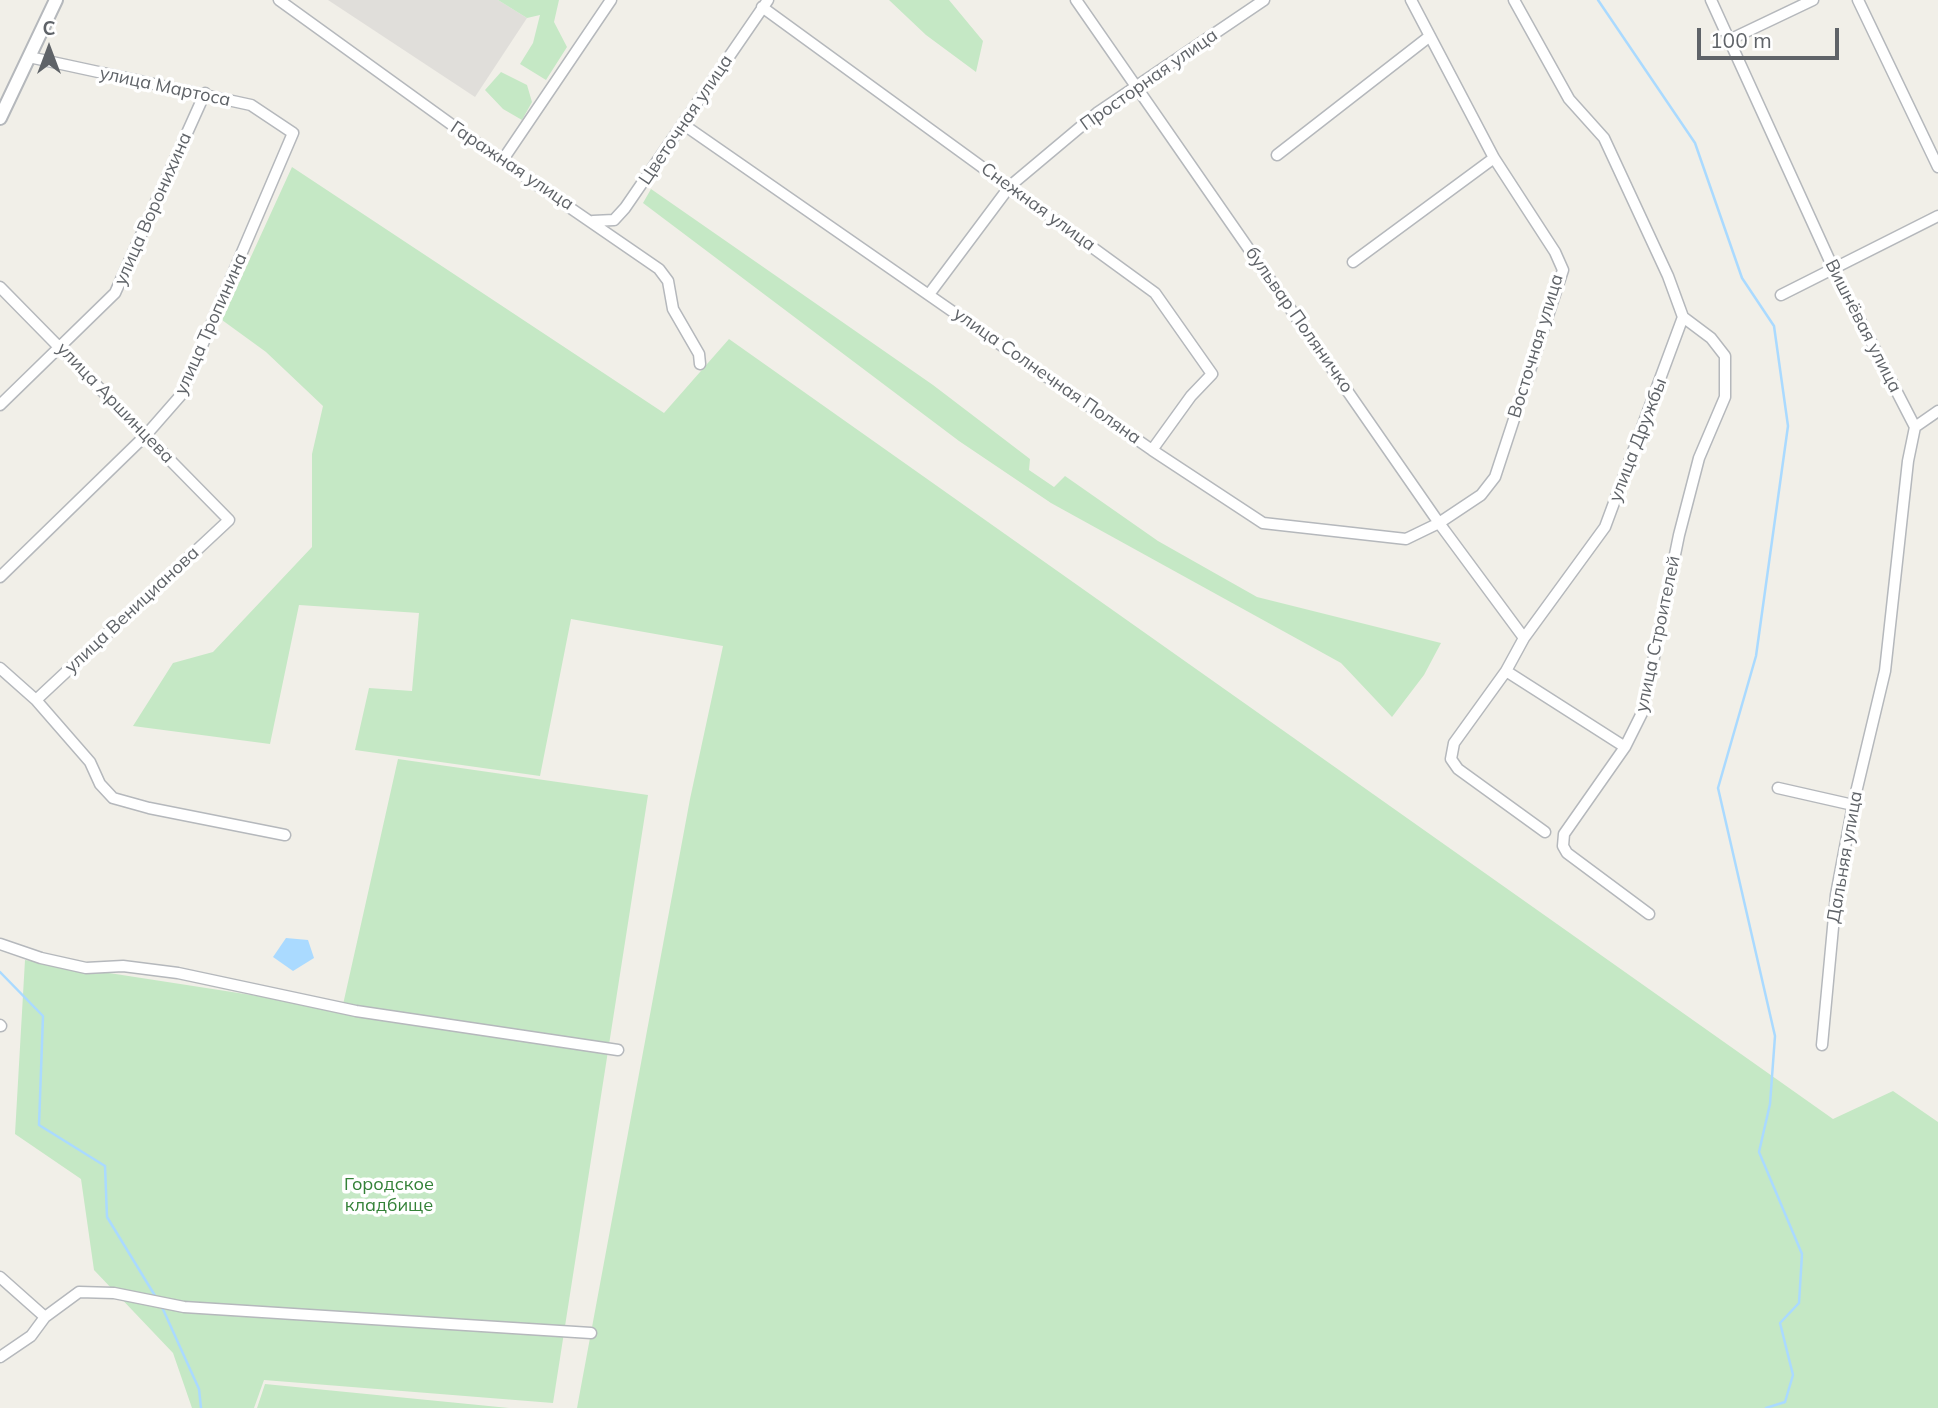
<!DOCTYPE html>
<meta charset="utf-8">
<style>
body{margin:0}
#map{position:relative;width:1938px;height:1408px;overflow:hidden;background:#f1efe8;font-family:Mulish,sans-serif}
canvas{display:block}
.north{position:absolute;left:14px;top:14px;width:70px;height:70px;-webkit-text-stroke:5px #fff;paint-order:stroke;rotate:0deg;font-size:19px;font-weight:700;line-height:28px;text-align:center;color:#5f6368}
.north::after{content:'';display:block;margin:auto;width:24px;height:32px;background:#5f6368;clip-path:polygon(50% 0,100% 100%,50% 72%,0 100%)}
.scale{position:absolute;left:1697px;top:28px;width:142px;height:32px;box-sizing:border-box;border:4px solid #5f6368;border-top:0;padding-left:9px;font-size:21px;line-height:24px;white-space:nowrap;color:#5f6368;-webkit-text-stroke:5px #fff;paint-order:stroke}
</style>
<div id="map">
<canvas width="1938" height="1408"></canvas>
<div class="north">С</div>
<div class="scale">100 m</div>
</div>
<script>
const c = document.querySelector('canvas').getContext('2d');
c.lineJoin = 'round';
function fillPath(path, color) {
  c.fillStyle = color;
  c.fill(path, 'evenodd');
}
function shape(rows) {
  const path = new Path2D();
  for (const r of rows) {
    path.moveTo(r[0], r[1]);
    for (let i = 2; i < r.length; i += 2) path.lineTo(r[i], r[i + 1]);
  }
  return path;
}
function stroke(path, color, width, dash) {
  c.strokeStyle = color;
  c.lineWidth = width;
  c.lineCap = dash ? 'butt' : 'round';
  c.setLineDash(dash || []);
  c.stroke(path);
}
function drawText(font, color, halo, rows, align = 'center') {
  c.font = font + ' Mulish,sans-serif';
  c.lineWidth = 7;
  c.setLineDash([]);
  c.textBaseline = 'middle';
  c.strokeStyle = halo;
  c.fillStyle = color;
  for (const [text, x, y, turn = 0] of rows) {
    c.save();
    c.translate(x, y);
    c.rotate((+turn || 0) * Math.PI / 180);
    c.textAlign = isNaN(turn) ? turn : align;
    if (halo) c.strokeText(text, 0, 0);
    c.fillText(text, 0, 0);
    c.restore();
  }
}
fillPath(shape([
 [328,0,498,0,527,18,475,97]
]), '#e0deda');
fillPath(shape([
 [498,0,559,0,554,22,567,47,546,80,520,64,533,43,540,15,527,18],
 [889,0,949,0,983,41,976,72,926,35],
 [501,72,527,85,532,102,522,120,503,109,485,90],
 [292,167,664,413,729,339,1833,1119,1893,1091,1938,1122,1938,1408,577,1408,690,799,723,646,571,619,540,776,355,750,369,688,412,691,419,613,299,605,270,744,133,726,173,663,213,652,312,547,312,454,323,406,266,352,222,320],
 [651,189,933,385,1030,459,1029,470,1054,487,1065,476,1158,541,1257,597,1441,643,1424,675,1392,717,1341,663,1051,503,959,441,643,203],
 [398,759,648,795,553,1403,264,1380,254,1408,192,1408,173,1353,94,1270,81,1179,15,1134,25,960,342,1009],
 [265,1384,509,1408,257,1408]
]), '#c5e8c5');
fillPath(shape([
 [286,938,308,940,314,958,293,971,273,957]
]), '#aadaff');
stroke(shape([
 [1598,0,1695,143,1742,278,1774,326,1788,426,1756,656,1718,788,1775,1036,1770,1104,1759,1152,1802,1254,1799,1303,1780,1323,1793,1375,1785,1402,1766,1408],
 [0,972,43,1016,39,1125,105,1166,107,1217,157,1299],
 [162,1307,199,1389,201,1408]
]), '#aadaff', 2.5);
const minor = shape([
 [279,0,502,161,659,269,668,281,673,309,699,354,700,364],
 [1076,0,1439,523,1524,638],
 [1514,0,1569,99,1604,138,1668,276,1683,317,1605,527,1524,638,1506,671,1454,743,1451,759,1458,769,1545,832],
 [1711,0,1834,270,1915,427,1908,461,1885,671,1853,805,1836,895,1822,1045],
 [1858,0,1938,167],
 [762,7,1155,293,1212,374,1191,396,1152,450],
 [1729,40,1813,0],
 [684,125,1152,450,1263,523,1406,539,1439,523,1481,495,1495,477,1563,270,1555,252,1494,158,1411,0],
 [1277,155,1430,36],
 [502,161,611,0],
 [593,221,614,220,625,208,768,0],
 [1353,262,1494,158],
 [0,287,229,520,36,700],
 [930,293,1010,186,1097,113,1264,0],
 [1781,295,1938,216],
 [0,405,115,293,205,93],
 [1915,427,1938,411],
 [0,577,146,435,181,395,293,133,251,105,29,57],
 [0,668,36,700,90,762,100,784,113,798,149,808,285,835],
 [1506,671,1625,747],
 [1778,788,1853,805],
 [1649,914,1567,853,1563,846,1564,834,1625,747,1643,711,1679,535,1699,458,1725,397,1725,356,1711,338,1683,317],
 [0,944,41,958,86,968,123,966,178,973,356,1011,618,1050],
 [0,1025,1,1026],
 [0,1277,45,1317],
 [0,1357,31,1336,45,1317,79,1292,114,1293,184,1307,591,1333]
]);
const tertiary = shape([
 [0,118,56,0]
]);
stroke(minor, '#b5b8bc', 13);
stroke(tertiary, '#b5b8bc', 16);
stroke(minor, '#fff', 10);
stroke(tertiary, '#fff', 12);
drawText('18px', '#5f6368', '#fff', [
 ["Просторная улица",1149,80,-35],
 ["улица Мартоса",165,87,12],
 ["Цветочная улица",686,120,-56],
 ["Гаражная улица",512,166,34],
 ["Снежная улица",1038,207,36],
 ["улица Воронихина",153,209,-66],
 ["бульвар Поляничко",1299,320,55],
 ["улица Тропинина",211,324,-66],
 ["Вишнёвая улица",1863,326,63],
 ["Восточная улица",1536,346,-73],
 ["улица Солнечная Поляна",1047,376,35],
 ["улица Аршинцева",115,403,46],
 ["улица Дружбы",1638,440,-69],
 ["улица Веницианова",132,610,-43],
 ["улица Строителей",1658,634,-78],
 ["Дальняя улица",1845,857,-80]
]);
drawText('18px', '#348238', '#fff', [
 ["Городское",389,1185],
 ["кладбище",389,1206]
]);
</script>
